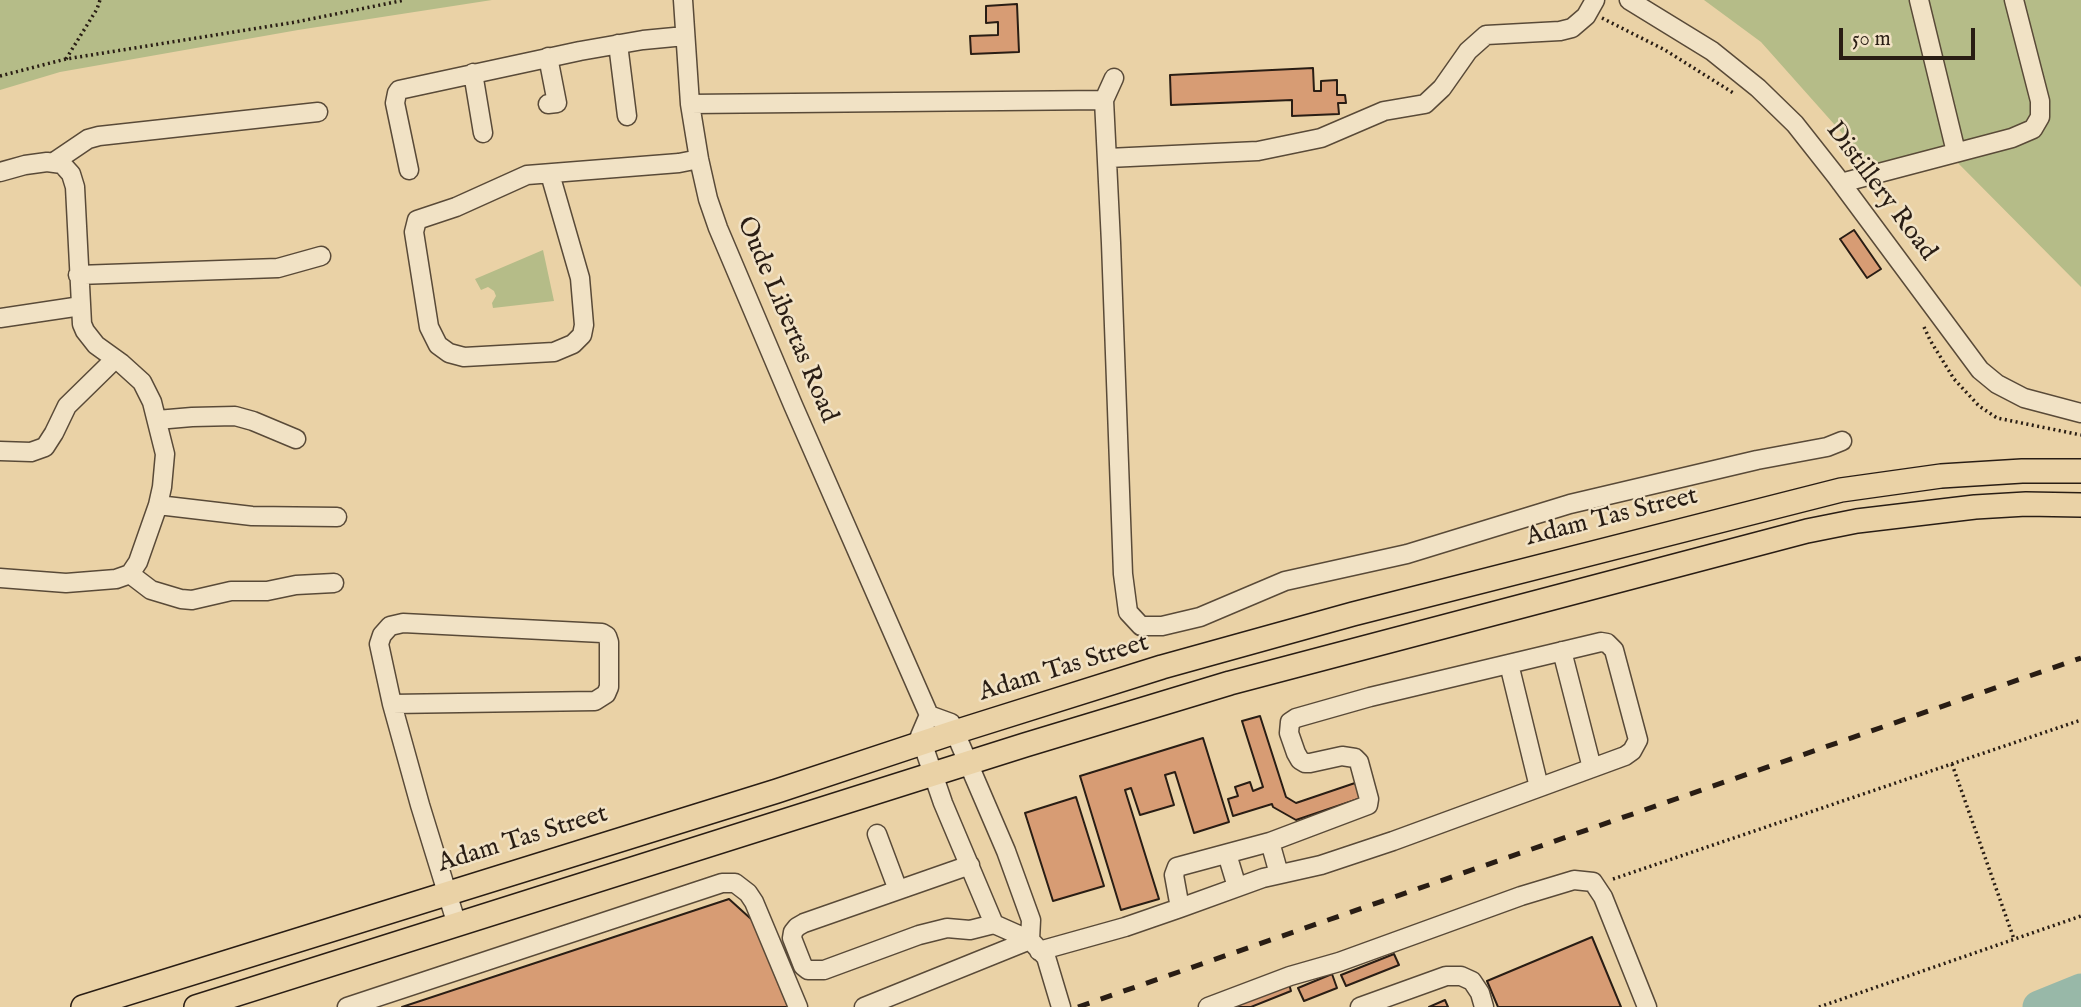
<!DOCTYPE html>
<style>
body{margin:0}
#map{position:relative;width:2081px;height:1007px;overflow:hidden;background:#ead2a6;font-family:"IM FELL English",serif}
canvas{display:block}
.scale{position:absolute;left:1839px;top:28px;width:136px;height:32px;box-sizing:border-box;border:4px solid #291d14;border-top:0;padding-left:9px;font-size:21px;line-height:24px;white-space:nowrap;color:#291d14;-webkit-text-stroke:5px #f1e2c5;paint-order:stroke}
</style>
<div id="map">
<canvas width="2081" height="1007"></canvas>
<div class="scale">50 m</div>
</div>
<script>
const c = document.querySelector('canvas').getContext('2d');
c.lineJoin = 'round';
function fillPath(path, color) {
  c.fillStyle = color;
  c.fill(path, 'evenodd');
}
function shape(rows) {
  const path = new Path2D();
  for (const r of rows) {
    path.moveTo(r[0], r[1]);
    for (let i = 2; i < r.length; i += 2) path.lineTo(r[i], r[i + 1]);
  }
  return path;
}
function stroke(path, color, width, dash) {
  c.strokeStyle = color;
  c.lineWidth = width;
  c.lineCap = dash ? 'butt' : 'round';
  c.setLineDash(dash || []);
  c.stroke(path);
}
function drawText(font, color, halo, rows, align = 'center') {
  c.font = font + ' "IM FELL English",serif';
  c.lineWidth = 5;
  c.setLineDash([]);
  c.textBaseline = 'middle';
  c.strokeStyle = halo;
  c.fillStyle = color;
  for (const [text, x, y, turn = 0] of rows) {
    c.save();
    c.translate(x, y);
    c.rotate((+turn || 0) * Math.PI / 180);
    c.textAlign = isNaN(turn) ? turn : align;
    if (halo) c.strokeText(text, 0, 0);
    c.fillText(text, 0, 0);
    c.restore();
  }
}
fillPath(shape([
 [0,0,492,0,298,30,60,72,0,90],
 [1704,0,2081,0,2081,287,1951,156,1874,169,1761,42],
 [543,250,554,301,493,308,492,303,496,296,494,291,488,287,481,290,475,279]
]), '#b5bc88');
stroke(shape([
 [2039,1007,2081,990]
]), '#98b8a8', 33);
const building = shape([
 [1017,4,1019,52,971,54,970,36,998,35,998,22,986,23,986,6,1017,4],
 [1313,68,1314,91,1321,91,1321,81,1337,80,1337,95,1345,95,1346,103,1338,103,1339,114,1292,116,1292,100,1171,105,1170,75,1313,68],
 [1854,230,1881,269,1867,278,1840,239,1854,230],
 [1260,716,1286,797,1296,803,1355,783,1361,798,1296,820,1273,807,1272,804,1233,816,1228,799,1238,796,1235,787,1250,782,1253,791,1263,787,1242,721,1260,716],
 [1203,738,1229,822,1194,833,1175,772,1165,775,1174,805,1140,815,1131,788,1125,790,1159,899,1121,910,1080,776,1203,738],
 [1076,797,1104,886,1053,901,1025,813,1076,797],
 [729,899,761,928,788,1007,402,1007,729,899],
 [1592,937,1621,1007,1498,1007,1487,981,1592,937],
 [1394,954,1399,965,1346,986,1341,975,1394,954],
 [1332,974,1337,988,1304,1001,1298,988,1332,974],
 [1289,984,1291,991,1251,1007,1229,1007,1289,984],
 [1445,1000,1448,1007,1429,1007,1445,1000]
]);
fillPath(building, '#d79c74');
stroke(building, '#291d14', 2);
const minor = shape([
 [683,0,690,104,699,159,708,199,718,228,793,405,929,715],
 [1629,0,1712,51,1758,88,1795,124,1836,176,1980,370,1997,384,2024,398,2081,413],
 [1919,0,1956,152],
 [618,44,627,116],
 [473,73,483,133],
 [1114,78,1104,100,1111,243,1123,574,1128,612,1141,626,1162,626,1200,617,1285,581,1407,554,1570,504,1757,460,1827,447,1842,441],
 [548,104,557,103,548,57],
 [690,104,1104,100],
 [1108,158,1258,151,1321,138,1384,111,1425,104,1442,88,1468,51,1486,35,1560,31,1572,28,1586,16,1595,0],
 [54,162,88,139,99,136,318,112],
 [409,170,395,103,397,93,399,90,580,51,643,40,685,36],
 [0,172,25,165,47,162,62,164,71,174,75,187,82,324,85,331,96,345,121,363,142,382,152,402,165,454,162,487,158,505,138,562,130,574,116,579,66,583,0,578],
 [550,174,580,278,584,325,582,335,573,344,554,352,464,357,449,353,438,345,429,327,414,232,417,220,456,207,527,175,679,163,699,159],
 [1841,183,2012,138,2033,129,2040,117,2040,101,2014,0],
 [78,275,278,268,321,256],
 [0,318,81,306],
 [157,420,192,417,235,416,253,421,296,439],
 [0,451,31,452,45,447,54,433,67,406,115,359],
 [158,505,252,516,337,517],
 [130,574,151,590,181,599,192,600,231,591,267,591,296,585,334,583],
 [1562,651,1592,768],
 [1509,664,1539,787],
 [392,704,595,701,606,694,609,687,609,642,607,636,602,633,403,623,390,626,382,635,379,644,392,704,420,805,457,925],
 [929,715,951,723,1006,851,1031,920,1030,940],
 [929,715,920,736,943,803,994,924],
 [877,834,898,890],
 [1270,842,1279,874],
 [1227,854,1237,887],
 [970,865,804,923,797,927,793,932,792,938,803,966,808,970,824,970,919,935,947,928,970,930,994,924,1030,940,1046,957,1061,1007],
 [1039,951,1125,927,1180,908,1263,878,1321,865,1393,841,1625,756,1632,751,1638,740,1614,650,1607,643,1601,642,1370,697,1296,718,1290,722,1289,733,1296,753,1300,760,1305,763,1310,763,1342,756,1355,758,1359,762,1369,799,1368,805,1270,842,1177,867,1174,875,1180,908],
 [347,1007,722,883,735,883,748,893,754,902,798,1007],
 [864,1007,1030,940],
 [1208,1007,1290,976,1339,962,1521,896,1574,880,1593,882,1603,897,1647,1007],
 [1360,1007,1446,976,1461,976,1472,981,1480,993,1484,1007]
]);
const major = shape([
 [83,1007,777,791,955,732,1162,667,1353,614,1841,490,1941,476,2022,471,2081,471],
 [196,1007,1025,745,1230,683,1807,531,1857,521,1975,507,2026,504,2081,505]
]);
stroke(minor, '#594a38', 21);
stroke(major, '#291d14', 26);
stroke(shape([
 [1602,18,1665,50,1735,94],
 [66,59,97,9,100,0],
 [0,76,66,59,296,22,405,0],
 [1924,327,1930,340,1954,379,1979,406,1997,418,2081,435],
 [1952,764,2014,939],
 [1613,879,2081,720],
 [1819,1007,2081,916]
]), '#291d14', 3.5, [2, 3.5]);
stroke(minor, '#f1e2c5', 18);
stroke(major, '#ead2a6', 23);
stroke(shape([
 [1078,1007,2081,658]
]), '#291d14', 5, [12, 12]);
drawText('26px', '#291d14', '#f1e2c5', [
 ["Distillery Road",1880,192,53],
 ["Oude Libertas Road",786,320,67],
 ["Adam Tas Street",1612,518,-14],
 ["Adam Tas Street",1064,669,-17],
 ["Adam Tas Street",523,840,-17]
]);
</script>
